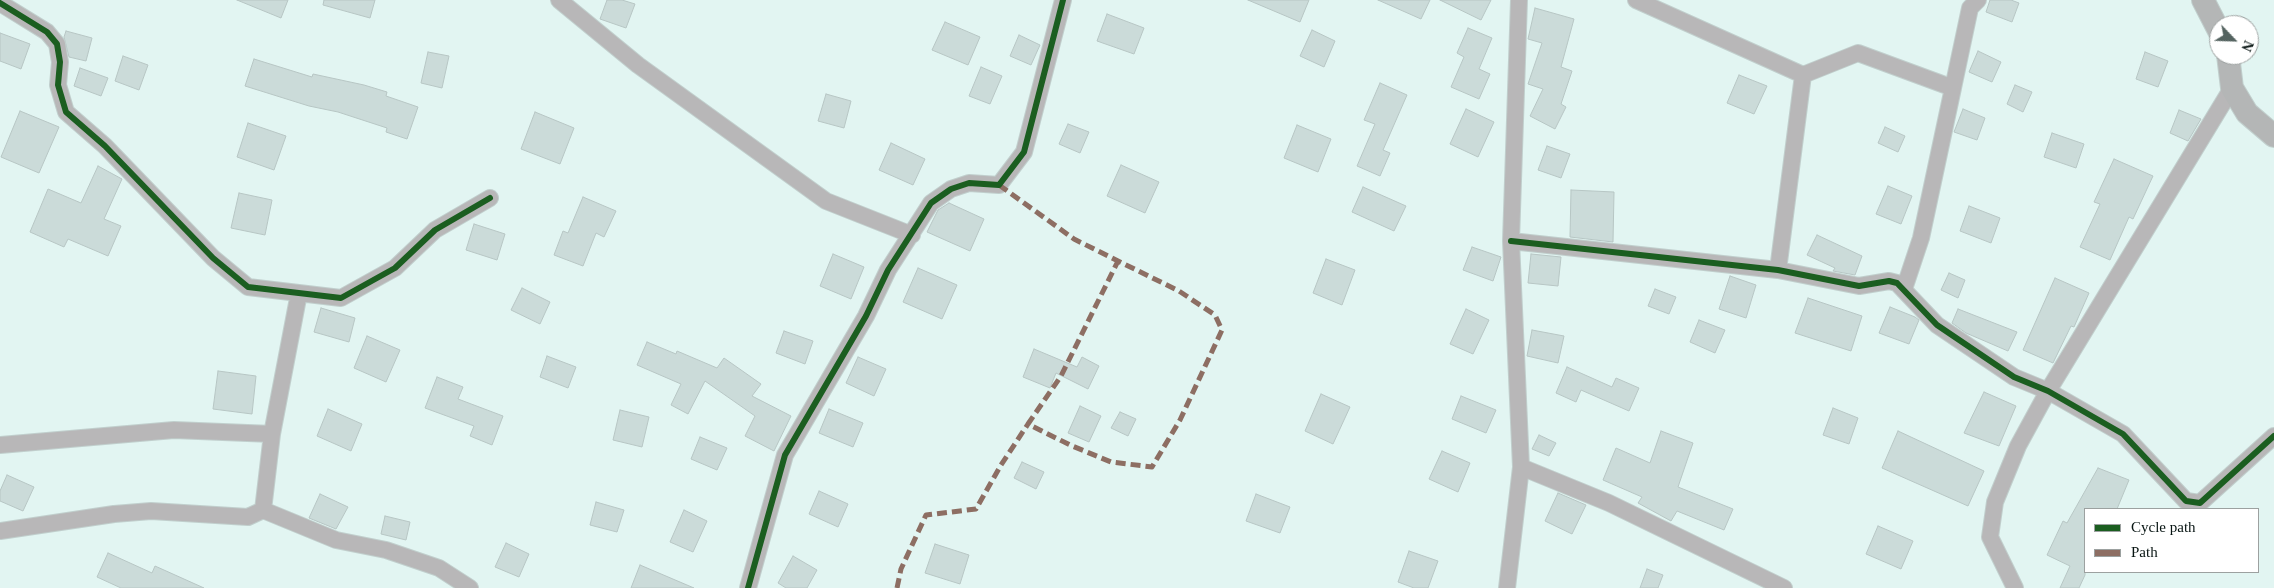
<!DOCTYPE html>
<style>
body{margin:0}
#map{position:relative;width:2274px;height:588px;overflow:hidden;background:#e2f5f2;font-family:"Times New Roman",serif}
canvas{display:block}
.legend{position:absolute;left:2084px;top:508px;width:175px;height:65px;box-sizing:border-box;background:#fff;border:1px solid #9ca1a0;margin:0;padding:6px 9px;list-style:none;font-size:15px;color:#071412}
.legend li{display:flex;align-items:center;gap:10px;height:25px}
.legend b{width:25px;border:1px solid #9ca1a0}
.north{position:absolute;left:2209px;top:15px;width:50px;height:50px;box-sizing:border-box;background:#fff;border:1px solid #9ca1a0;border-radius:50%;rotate:114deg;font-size:14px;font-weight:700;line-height:20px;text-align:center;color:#071412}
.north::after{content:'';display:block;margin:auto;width:18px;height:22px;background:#546360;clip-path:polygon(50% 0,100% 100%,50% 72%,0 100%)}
</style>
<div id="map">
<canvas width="2274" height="588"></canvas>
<ul class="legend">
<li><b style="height:6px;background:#1b5e20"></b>Cycle path</li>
<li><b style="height:6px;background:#8d6e63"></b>Path</li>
</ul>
<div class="north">N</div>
</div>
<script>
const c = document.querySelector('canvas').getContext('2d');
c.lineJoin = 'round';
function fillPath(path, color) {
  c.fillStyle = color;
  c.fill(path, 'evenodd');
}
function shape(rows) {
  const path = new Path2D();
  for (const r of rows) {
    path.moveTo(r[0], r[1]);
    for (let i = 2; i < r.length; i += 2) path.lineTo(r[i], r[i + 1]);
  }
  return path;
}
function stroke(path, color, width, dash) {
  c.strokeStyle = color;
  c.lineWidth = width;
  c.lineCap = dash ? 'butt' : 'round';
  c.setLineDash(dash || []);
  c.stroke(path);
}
const building = shape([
 [237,0,288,0,281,18,237,0],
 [324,0,375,0,370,18,323,5,324,0],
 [607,0,622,0,635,4,626,28,600,19,607,0],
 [1248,0,1309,0,1300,22,1248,0],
 [1378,0,1430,0,1421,19,1378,0],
 [1440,0,1491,0,1481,20,1440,0],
 [1990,0,2011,0,2019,3,2012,22,1986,12,1990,0],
 [1535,8,1574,19,1561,67,1572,71,1561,104,1566,107,1555,129,1530,116,1543,89,1528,84,1542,43,1528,39,1535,8],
 [1107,14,1144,28,1134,54,1097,41,1107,14],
 [945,22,980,37,968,65,932,50,945,22],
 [1468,28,1492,38,1479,69,1490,74,1479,99,1451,87,1464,57,1457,53,1468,28],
 [1312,30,1335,41,1324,67,1300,56,1312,30],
 [66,31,92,38,86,61,69,57,64,37,66,31],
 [0,33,30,44,21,69,0,61,0,33],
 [1019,35,1040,45,1031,65,1010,56,1019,35],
 [1978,51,2001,62,1992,82,1969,72,1978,51],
 [428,52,449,56,442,88,421,83,428,52],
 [2145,52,2168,61,2158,87,2136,79,2145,52],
 [123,56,148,65,139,90,115,81,123,56],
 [254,59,312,77,313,74,364,85,387,92,386,96,418,107,407,139,386,132,387,128,338,112,309,106,245,86,254,59],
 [981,67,1002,76,990,104,969,96,981,67],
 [80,68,108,78,101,96,74,86,80,68],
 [1739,75,1767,86,1754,114,1727,103,1739,75],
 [1380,83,1407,95,1383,150,1390,153,1380,176,1357,166,1375,124,1364,120,1380,83],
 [2015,85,2032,92,2023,112,2007,104,2015,85],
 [826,94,851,101,844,128,818,121,826,94],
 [1466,109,1494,122,1478,157,1450,144,1466,109],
 [1963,109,1985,118,1977,140,1954,132,1963,109],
 [2179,110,2201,119,2188,141,2170,133,2179,110],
 [20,111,59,127,39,173,1,157,20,111],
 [535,112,574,128,560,164,521,149,535,112],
 [248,123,286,136,274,170,237,157,248,123],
 [1068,124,1089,132,1080,153,1059,144,1068,124],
 [1297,125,1331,139,1318,172,1284,158,1297,125],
 [1885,127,1905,136,1898,152,1878,143,1885,127],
 [2052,133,2084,144,2076,168,2044,157,2052,133],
 [891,143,925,159,913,185,879,170,891,143],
 [1547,146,1570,154,1561,178,1538,170,1547,146],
 [2114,159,2153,176,2133,219,2129,217,2110,260,2080,247,2100,204,2094,202,2114,159],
 [1121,165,1159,182,1145,213,1107,196,1121,165],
 [98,166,122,179,104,219,121,226,108,256,68,239,64,247,30,232,48,189,81,203,98,166],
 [1888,186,1912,196,1901,224,1876,214,1888,186],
 [1363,187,1406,206,1394,231,1352,212,1363,187],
 [1571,190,1614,192,1613,242,1570,237,1571,190],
 [239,193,272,200,265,235,231,228,239,193],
 [583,197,616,211,604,237,596,233,583,266,554,255,563,231,568,233,583,197],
 [949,203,984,219,970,251,927,232,938,210,949,203],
 [1969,206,2000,218,1991,243,1960,231,1969,206],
 [474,224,505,234,497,260,466,250,474,224],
 [1817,235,1862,256,1855,275,1833,271,1835,268,1807,255,1817,235],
 [1472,247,1501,257,1493,281,1463,270,1472,247],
 [833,254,864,267,851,299,820,286,833,254],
 [1531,254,1561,257,1558,286,1528,283,1531,254],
 [1326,259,1355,270,1342,305,1313,293,1326,259],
 [918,268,957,285,942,319,903,302,918,268],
 [1949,273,1965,280,1958,298,1941,290,1949,273],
 [1730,276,1756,285,1746,318,1719,309,1730,276],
 [2055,278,2089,293,2074,327,2071,326,2053,363,2023,350,2055,278],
 [522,288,550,302,540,324,511,310,522,288],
 [1655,289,1676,297,1669,314,1648,306,1655,289],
 [1808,298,1862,316,1851,351,1795,333,1808,298],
 [1890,307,1915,317,1919,320,1909,344,1879,333,1890,307],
 [321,308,355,318,349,342,314,332,321,308],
 [1466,309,1489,320,1473,354,1450,344,1466,309],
 [1958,309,2017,332,2008,351,1966,333,1952,323,1958,309],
 [1699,320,1725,330,1715,353,1690,342,1699,320],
 [1532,330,1564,336,1558,363,1527,356,1532,330],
 [784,331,813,341,805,364,776,353,784,331],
 [367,336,400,350,386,382,354,368,367,336],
 [647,342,676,354,677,351,717,368,724,358,761,384,752,396,791,416,774,451,745,436,755,416,705,381,688,414,671,405,681,384,637,365,647,342],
 [1034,349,1077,367,1082,357,1099,366,1088,389,1056,373,1050,388,1023,377,1034,349],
 [547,356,576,367,568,388,540,377,547,356],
 [858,357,886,369,874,396,846,383,858,357],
 [1567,367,1612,387,1616,378,1639,388,1629,411,1581,390,1576,402,1556,393,1567,367],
 [218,371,256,376,252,414,213,409,218,371],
 [437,377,463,387,458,399,503,416,492,445,470,436,474,426,425,408,437,377],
 [1984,392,2016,406,1999,446,1964,433,1984,392],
 [1321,394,1350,407,1333,444,1305,431,1321,394],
 [1461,396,1496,410,1486,433,1452,419,1461,396],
 [1080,406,1101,416,1089,442,1068,433,1080,406],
 [1833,408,1858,418,1849,444,1823,435,1833,408],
 [328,409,362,424,351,451,317,436,328,409],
 [829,409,863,423,853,447,819,433,829,409],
 [620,410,649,417,642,447,613,440,620,410],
 [1120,412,1136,419,1128,436,1111,428,1120,412],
 [1661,431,1693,443,1678,487,1733,509,1724,530,1677,511,1671,521,1638,503,1642,497,1603,480,1616,448,1650,463,1661,431],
 [1898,431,1984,471,1968,506,1882,468,1898,431],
 [1539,435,1556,443,1549,456,1532,449,1539,435],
 [700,437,727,448,717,470,691,459,700,437],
 [1442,451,1470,463,1458,492,1429,479,1442,451],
 [1022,462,1044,472,1036,489,1014,478,1022,462],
 [2098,468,2129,480,2117,509,2085,509,2085,575,2079,588,2060,588,2070,566,2047,555,2063,521,2067,523,2098,468],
 [7,475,34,487,23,511,0,501,0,491,7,475],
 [819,491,848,504,838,527,809,514,819,491],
 [1558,493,1586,505,1572,534,1545,521,1558,493],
 [320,494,348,507,336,529,309,518,320,494],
 [1256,494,1290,507,1280,533,1246,521,1256,494],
 [596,502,624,510,617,532,590,525,596,502],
 [684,510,707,521,693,552,670,542,684,510],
 [385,516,410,522,406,540,381,534,385,516],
 [1878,526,1913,541,1901,569,1866,554,1878,526],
 [506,543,529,554,519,577,495,567,506,543],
 [935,544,969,555,960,584,925,573,935,544],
 [1409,551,1438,561,1428,588,1414,588,1398,582,1409,551],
 [108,553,152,573,155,566,204,588,121,588,97,577,108,553],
 [793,556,817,570,807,588,786,588,778,583,793,556],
 [640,565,694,588,631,588,640,565],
 [1647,569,1663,575,1658,588,1640,588,1647,569]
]);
fillPath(building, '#cbdbd9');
stroke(building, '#b7c6c4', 1);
const street = shape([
 [559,0,638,65,826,201,912,235],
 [1636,0,1803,75,1778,270],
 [0,3,47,32,57,44,60,62,58,85,66,112,105,146,213,258,248,287,341,298,395,268,435,230,490,198],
 [1803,75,1858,53,1953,88,1921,238,1904,289],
 [1953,88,1970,8,1978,0],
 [1511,241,1778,270,1859,286,1889,281,1897,283,1937,325,2014,377,2048,391,2123,434,2186,501,2200,503,2274,436],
 [272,434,299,293],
 [0,445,174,430,272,434,263,510],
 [1521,467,1609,503,1784,588],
 [0,531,114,514,151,511,248,517,263,510,336,540,386,550,439,568,470,588],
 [748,588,785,455,866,316,888,270,931,203,951,189,969,183,999,185,1024,152,1063,0],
 [1507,588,1521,467,1511,241,1519,0],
 [2015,588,1990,537,1995,502,2018,446,2048,391,2232,88]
]);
const secondary = shape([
 [2203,0,2219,31],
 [2228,55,2232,88,2247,113,2274,136]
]);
stroke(street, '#c1cfcd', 18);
stroke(secondary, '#c1cfcd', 24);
stroke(street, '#b8b7b8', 16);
stroke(secondary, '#b4b6b6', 22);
stroke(shape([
 [999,185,1074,239,1118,261,1179,291,1215,315,1222,330,1180,420,1152,467,1111,462,1070,445,1028,424,1061,376,1118,261],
 [897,588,901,569,926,515,976,509,1001,465,1028,424]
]), '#8d6e63', 5, [10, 5]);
stroke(shape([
 [0,3,47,32,57,44,60,62,58,85,66,112,105,146,213,258,248,287,341,298,395,268,435,230,490,198],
 [1511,241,1778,270,1859,286,1889,281,1897,283,1937,325,2014,377,2048,391,2123,434,2186,501,2200,503,2274,436],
 [748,588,785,455,866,316,888,270,931,203,951,189,969,183,999,185,1024,152,1063,0]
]), '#1b5e20', 6);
</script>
